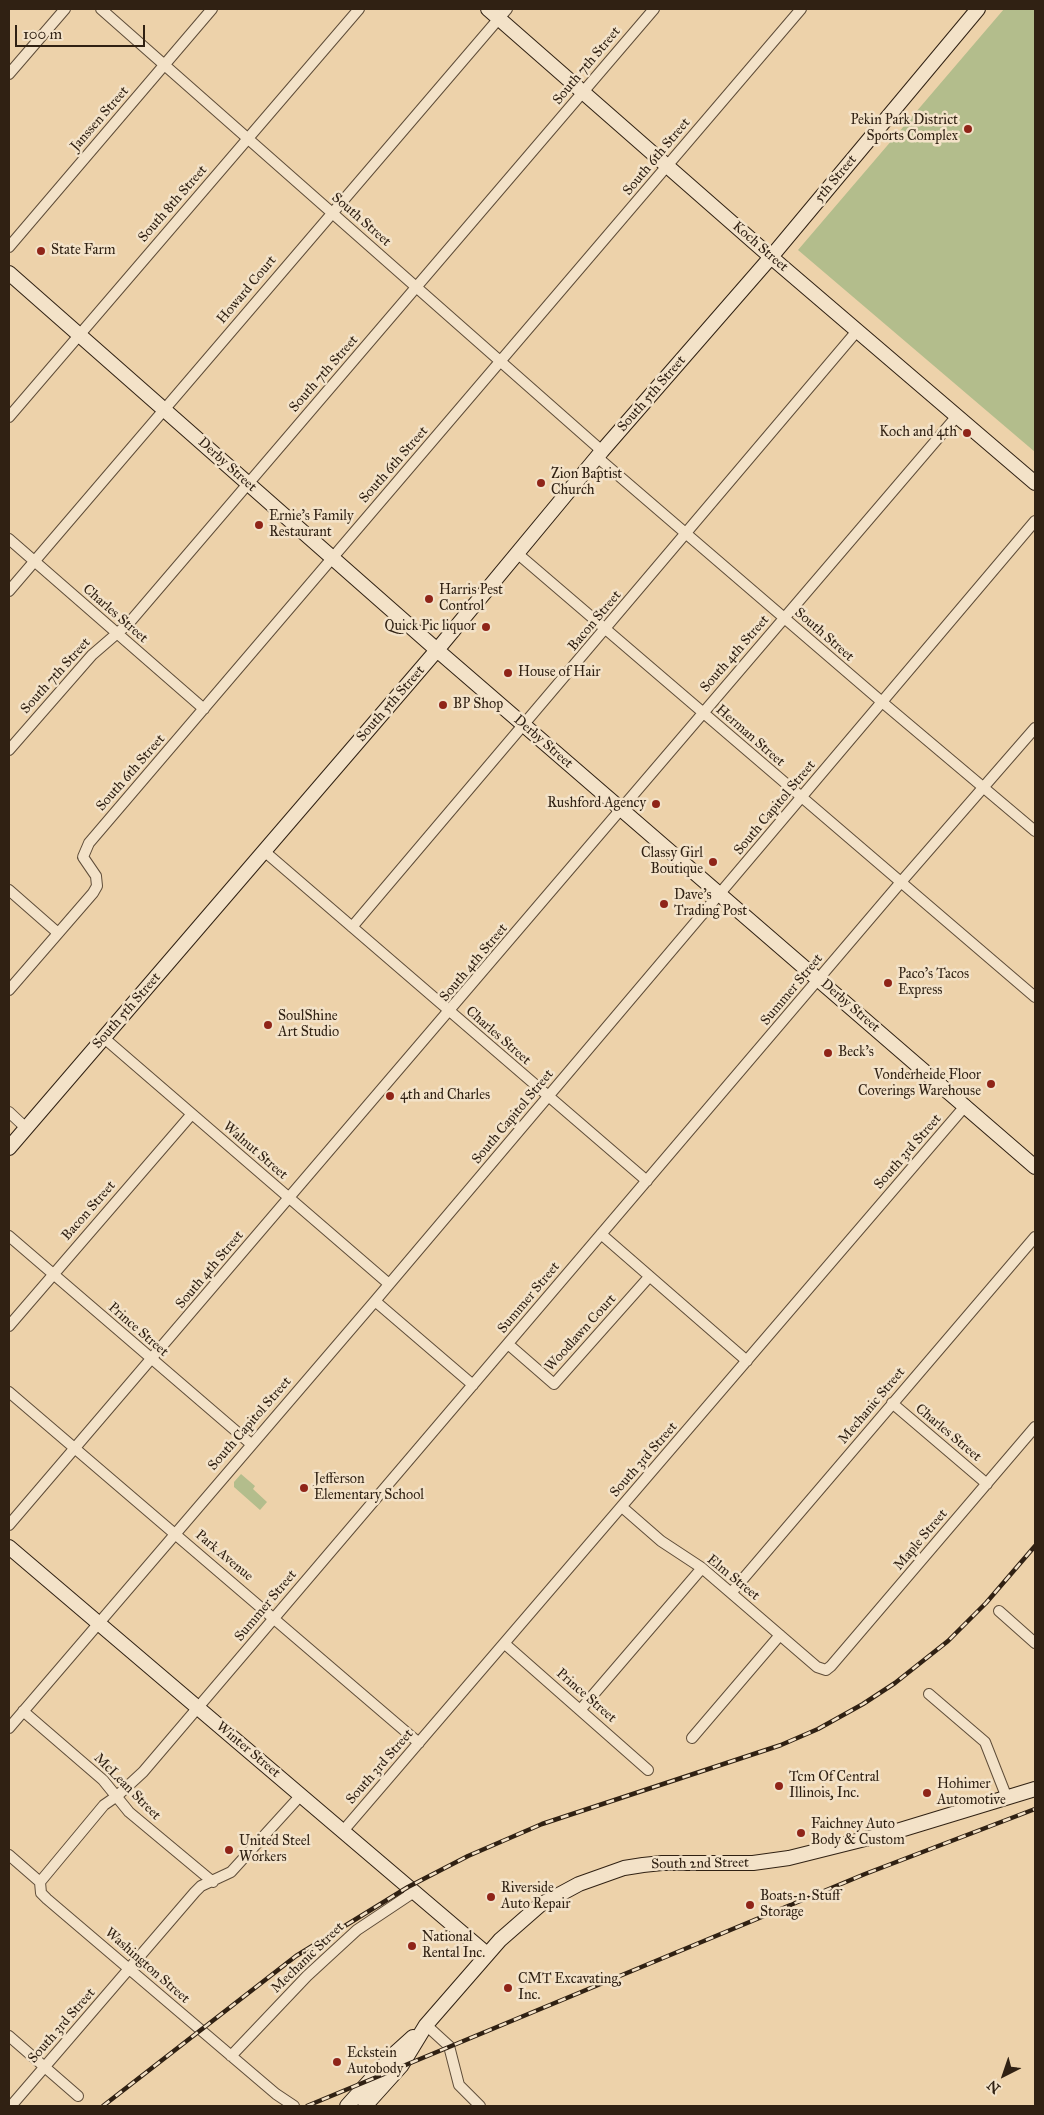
<!DOCTYPE html>
<style>
body{margin:0}
#map{position:relative;width:1044px;height:2115px;overflow:hidden;background:#edd2aa;font-family:"IM FELL Great Primer",serif}
canvas{display:block}
.frame{position:absolute;inset:0;border:10px solid #302113;pointer-events:none}
.north{position:absolute;left:979px;top:2050px;width:50px;height:50px;-webkit-text-stroke:4px #f3e2c8;paint-order:stroke;rotate:221deg;font-size:14px;font-weight:700;line-height:20px;text-align:center;color:#302113}
.north::after{content:'';display:block;margin:auto;width:18px;height:22px;background:#302113;clip-path:polygon(50% 0,100% 100%,50% 72%,0 100%)}
.scale{position:absolute;left:15px;top:25px;width:130px;height:22px;box-sizing:border-box;border:2px solid #302113;border-top:0;padding-left:6px;font-size:15px;line-height:18px;white-space:nowrap;color:#302113;-webkit-text-stroke:4px #f3e2c8;paint-order:stroke}
</style>
<div id="map">
<canvas width="1044" height="2115"></canvas>
<div class="frame"></div>
<div class="north">N</div>
<div class="scale">100 m</div>
</div>
<script>
const c = document.querySelector('canvas').getContext('2d');
c.lineJoin = 'round';
function fillPath(path, color) {
  c.fillStyle = color;
  c.fill(path, 'evenodd');
}
function shape(rows) {
  const path = new Path2D();
  for (const r of rows) {
    path.moveTo(r[0], r[1]);
    for (let i = 2; i < r.length; i += 2) path.lineTo(r[i], r[i + 1]);
  }
  return path;
}
function stroke(path, color, width, dash) {
  c.strokeStyle = color;
  c.lineWidth = width;
  c.lineCap = dash ? 'butt' : 'round';
  c.setLineDash(dash || []);
  c.stroke(path);
}
function drawText(font, color, halo, rows, align = 'center') {
  c.font = font + ' "IM FELL Great Primer",serif';
  c.lineWidth = 5;
  c.setLineDash([]);
  c.textBaseline = 'middle';
  c.strokeStyle = halo;
  c.fillStyle = color;
  for (const [text, x, y, turn = 0] of rows) {
    c.save();
    c.translate(x, y);
    c.rotate((+turn || 0) * Math.PI / 180);
    c.textAlign = isNaN(turn) ? turn : align;
    if (halo) c.strokeText(text, 0, 0);
    c.fillText(text, 0, 0);
    c.restore();
  }
}
fillPath(shape([
 [1004,9,1035,9,1035,452,798,250],
 [241,1474,255,1486,253,1489,267,1502,260,1510,234,1487,234,1482]
]), '#b3bd8c');
const street = shape([
 [101,9,602,451],
 [9,74,65,9],
 [9,247,212,9],
 [9,417,359,9],
 [597,457,882,702,1035,831],
 [9,539,204,709],
 [518,554,1035,997],
 [9,591,507,9],
 [9,750,92,655,129,623,654,9],
 [264,851,647,1181],
 [9,890,58,933],
 [352,927,857,331],
 [9,990,93,893,97,886,96,876,83,857,89,843,801,9],
 [104,1038,389,1284],
 [9,1112,26,1128],
 [601,1234,747,1361],
 [9,1236,251,1444],
 [375,1301,473,1385],
 [9,1326,191,1115],
 [508,1344,554,1384,649,1277],
 [9,1392,419,1743],
 [892,1403,987,1484],
 [622,1507,661,1541,702,1568,817,1667,826,1670,831,1666,1035,1427],
 [9,1525,957,416],
 [731,1593,1035,1237],
 [999,1611,1035,1643],
 [505,1644,648,1770],
 [929,1694,985,1742,1007,1798],
 [581,1709,702,1568],
 [23,1711,103,1780,129,1812,213,1882],
 [9,1728,375,1301,1035,521],
 [692,1738,780,1635],
 [343,1831,966,1105],
 [9,1855,40,1882],
 [40,1882,104,1805,117,1796,143,1772,901,882,1035,728],
 [40,1882,41,1893,47,1899,276,2094,294,2106],
 [426,2025,449,2046,459,2085,480,2106],
 [9,2036,78,2096],
 [231,2056,307,1976,357,1930,414,1892],
 [11,2106,195,1892,201,1886,231,1872,301,1795]
]);
const secondary = shape([
 [488,9,771,257,1035,483],
 [9,273,437,650,1035,1167],
 [9,1148,437,650,602,451,771,257,978,9],
 [9,1547,487,1954],
 [347,2106,392,2056,413,2037],
 [365,2106,401,2066,426,2025,500,1940,540,1905,579,1884,624,1868,643,1865,662,1863,753,1863,789,1858,897,1831,1035,1789]
]);
stroke(street, '#5f4d39', 12);
stroke(secondary, '#302113', 16);
stroke(street, '#f3e2c8', 10);
stroke(secondary, '#f3e2c8', 14);
const rail = shape([
 [103,2106,296,1956,408,1887,468,1856,542,1824,781,1745,818,1729,863,1704,895,1683,948,1641,986,1603,1035,1546],
 [307,2106,865,1874,1035,1809]
]);
stroke(rail, '#302113', 4.5);
stroke(rail, '#f3e2c8', 2.5, [8]);
for (const [x, y, r, color] of [
 [968,129,5,"#8f2418"],
 [41,251,5,"#8f2418"],
 [967,433,5,"#8f2418"],
 [541,483,5,"#8f2418"],
 [259,525,5,"#8f2418"],
 [429,599,5,"#8f2418"],
 [486,627,5,"#8f2418"],
 [508,673,5,"#8f2418"],
 [443,705,5,"#8f2418"],
 [656,804,5,"#8f2418"],
 [713,862,5,"#8f2418"],
 [664,904,5,"#8f2418"],
 [888,983,5,"#8f2418"],
 [268,1025,5,"#8f2418"],
 [828,1053,5,"#8f2418"],
 [991,1084,5,"#8f2418"],
 [390,1096,5,"#8f2418"],
 [304,1488,5,"#8f2418"],
 [779,1786,5,"#8f2418"],
 [927,1793,5,"#8f2418"],
 [801,1833,5,"#8f2418"],
 [229,1850,5,"#8f2418"],
 [491,1897,5,"#8f2418"],
 [750,1905,5,"#8f2418"],
 [412,1946,5,"#8f2418"],
 [508,1988,5,"#8f2418"],
 [337,2062,5,"#8f2418"]
]) {
  const dot = new Path2D();
  dot.arc(x, y, r, 0, 2 * Math.PI);
  c.fillStyle = color;
  c.fill(dot);
  stroke(dot, '#f3e2c8', 2);
}
drawText('14px', '#302113', '#f3e2c8', [
 ["South 7th Street",587,66,-50],
 ["Janssen Street",100,119,-49],
 ["South 6th Street",657,157,-50],
 ["5th Street",836,179,-50],
 ["South 8th Street",173,204,-49],
 ["South Street",361,220,41],
 ["Koch Street",760,247,41],
 ["Howard Court",247,290,-50],
 ["South 7th Street",324,374,-49],
 ["South 5th Street",652,394,-49],
 ["Derby Street",227,465,42],
 ["South 6th Street",394,465,-49],
 ["Charles Street",115,614,41],
 ["Bacon Street",595,621,-50],
 ["South Street",824,635,41],
 ["South 4th Street",735,654,-49],
 ["South 7th Street",56,676,-48],
 ["South 5th Street",391,704,-49],
 ["Herman Street",750,736,41],
 ["Derby Street",543,742,41],
 ["South 6th Street",131,773,-49],
 ["South Capitol Street",775,808,-50],
 ["South 4th Street",474,963,-50],
 ["Summer Street",792,990,-50],
 ["Derby Street",850,1006,41],
 ["South 5th Street",127,1011,-49],
 ["Charles Street",498,1036,41],
 ["South Capitol Street",513,1117,-50],
 ["Walnut Street",255,1151,41],
 ["South 3rd Street",908,1152,-49],
 ["Bacon Street",89,1211,-49],
 ["South 4th Street",210,1270,-50],
 ["Summer Street",529,1298,-50],
 ["Prince Street",138,1330,41],
 ["Woodlawn Court",581,1333,-48],
 ["Mechanic Street",872,1406,-50],
 ["South Capitol Street",250,1424,-49],
 ["Charles Street",948,1433,40],
 ["South 3rd Street",644,1460,-49],
 ["Maple Street",921,1540,-50],
 ["Park Avenue",224,1556,40],
 ["Elm Street",733,1578,39],
 ["Summer Street",266,1606,-50],
 ["Prince Street",586,1696,41],
 ["Winter Street",248,1750,40],
 ["South 3rd Street",380,1767,-49],
 ["McLean Street",127,1787,45],
 ["South 2nd Street",700,1864,-1],
 ["Mechanic Street",308,1958,-44],
 ["Washington Street",147,1966,41],
 ["South 3rd Street",62,2026,-49]
]);
drawText('14px', '#302113', '#f3e2c8', [
 ["Pekin Park District",958,121,"right"],
 ["Sports Complex",958,137,"right"],
 ["State Farm",51,251],
 ["Koch and 4th",957,433,"right"],
 ["Zion Baptist",551,475],
 ["Church",551,491],
 ["Ernie's Family",269,517],
 ["Restaurant",269,533],
 ["Harris Pest",439,591],
 ["Control",439,607],
 ["Quick Pic liquor",476,627,"right"],
 ["House of Hair",518,673],
 ["BP Shop",453,705],
 ["Rushford Agency",646,804,"right"],
 ["Classy Girl",703,854,"right"],
 ["Boutique",703,870,"right"],
 ["Dave's",674,896],
 ["Trading Post",674,912],
 ["Paco's Tacos",898,975],
 ["Express",898,991],
 ["SoulShine",278,1017],
 ["Art Studio",278,1033],
 ["Beck's",838,1053],
 ["Vonderheide Floor",981,1076,"right"],
 ["Coverings Warehouse",981,1092,"right"],
 ["4th and Charles",400,1096],
 ["Jefferson",314,1480],
 ["Elementary School",314,1496],
 ["Tcm Of Central",789,1778],
 ["Illinois, Inc.",789,1794],
 ["Hohimer",937,1785],
 ["Automotive",937,1801],
 ["Faichney Auto",811,1825],
 ["Body & Custom",811,1841],
 ["United Steel",239,1842],
 ["Workers",239,1858],
 ["Riverside",501,1889],
 ["Auto Repair",501,1905],
 ["Boats-n-Stuff",760,1897],
 ["Storage",760,1913],
 ["National",422,1938],
 ["Rental Inc.",422,1954],
 ["CMT Excavating,",518,1980],
 ["Inc.",518,1996],
 ["Eckstein",347,2054],
 ["Autobody",347,2070]
], 'left');
</script>
